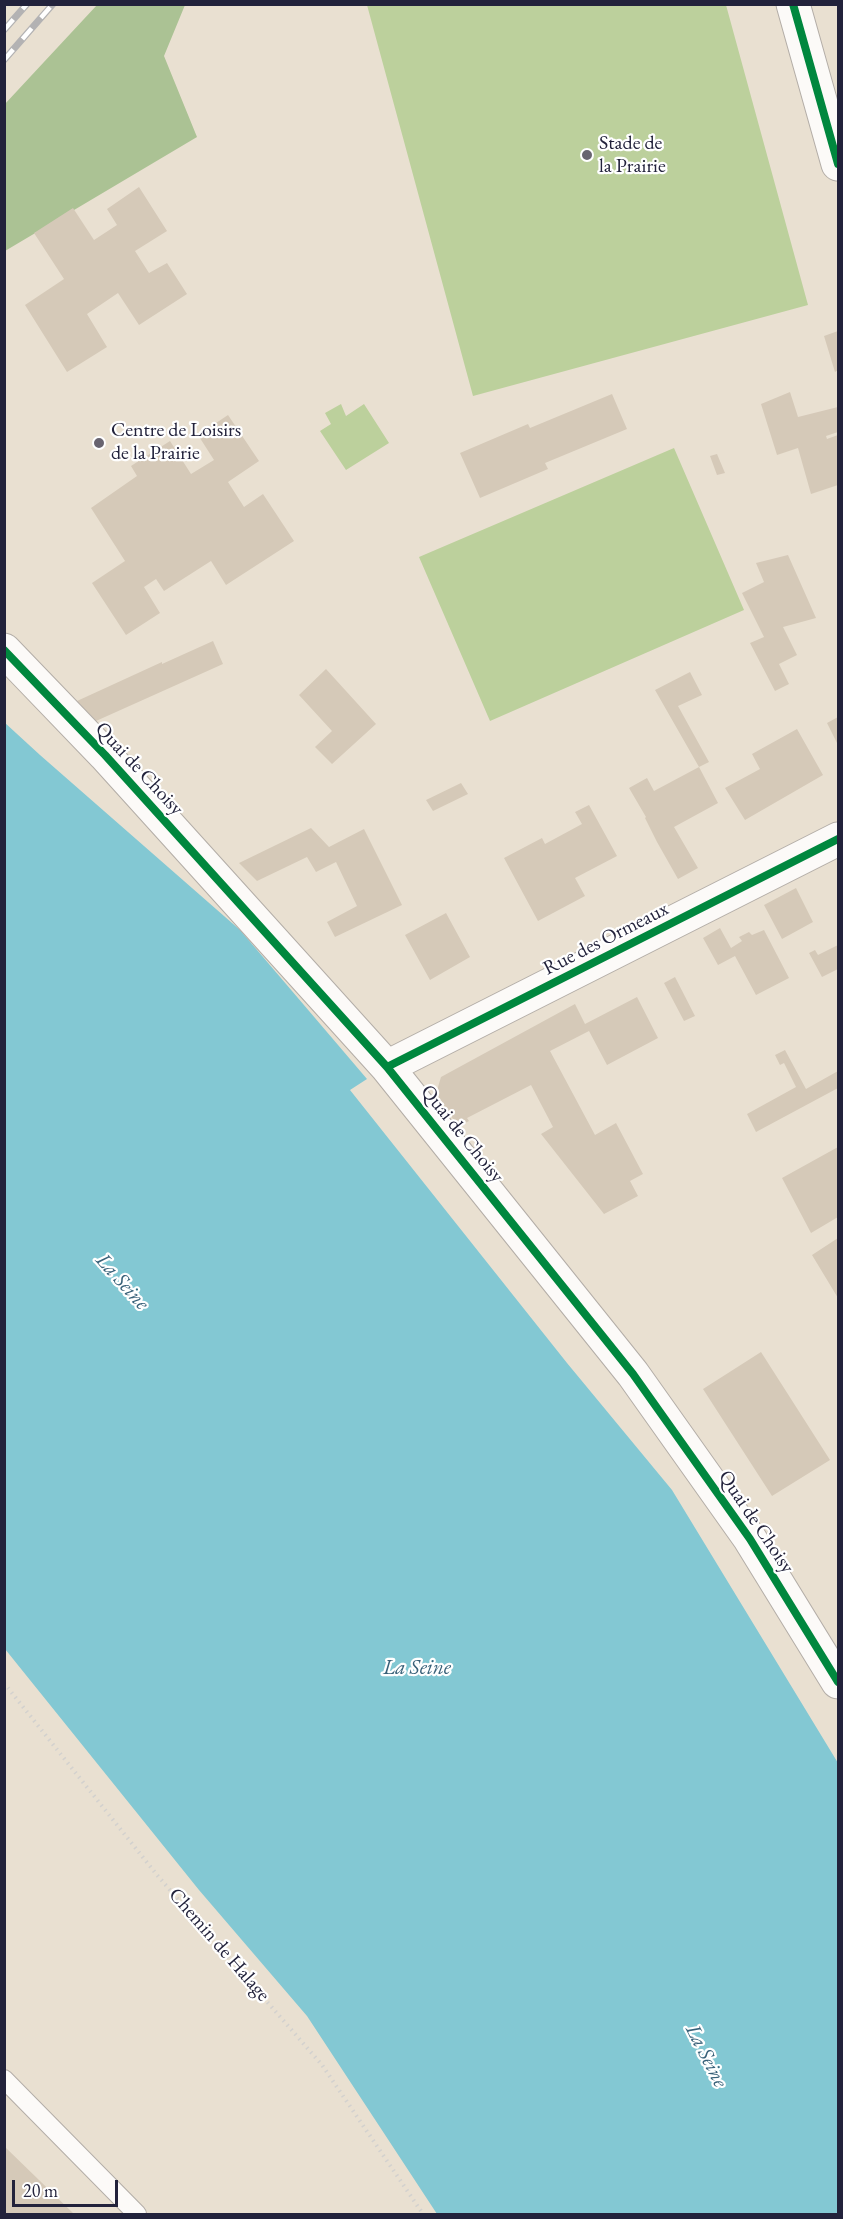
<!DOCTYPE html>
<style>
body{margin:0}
#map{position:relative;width:843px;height:2219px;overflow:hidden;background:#e9e0d1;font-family:"EB Garamond",serif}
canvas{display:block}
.frame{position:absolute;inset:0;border:6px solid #22223b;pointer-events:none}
.scale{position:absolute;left:12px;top:2180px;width:106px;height:27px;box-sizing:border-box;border:3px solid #22223b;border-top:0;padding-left:8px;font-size:18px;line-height:21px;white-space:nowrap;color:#22223b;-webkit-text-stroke:4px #fff;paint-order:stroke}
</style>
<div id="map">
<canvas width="843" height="2219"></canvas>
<div class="frame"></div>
<div class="scale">20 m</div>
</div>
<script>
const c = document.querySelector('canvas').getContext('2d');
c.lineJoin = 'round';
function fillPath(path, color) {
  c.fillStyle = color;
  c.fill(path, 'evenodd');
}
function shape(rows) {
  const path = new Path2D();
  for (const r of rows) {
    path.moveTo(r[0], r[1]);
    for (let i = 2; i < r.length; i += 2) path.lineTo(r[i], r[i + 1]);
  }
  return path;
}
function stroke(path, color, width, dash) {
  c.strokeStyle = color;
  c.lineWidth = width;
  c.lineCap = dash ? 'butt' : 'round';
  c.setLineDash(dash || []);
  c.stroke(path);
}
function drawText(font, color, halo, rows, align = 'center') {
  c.font = font + ' "EB Garamond",serif';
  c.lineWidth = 4.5;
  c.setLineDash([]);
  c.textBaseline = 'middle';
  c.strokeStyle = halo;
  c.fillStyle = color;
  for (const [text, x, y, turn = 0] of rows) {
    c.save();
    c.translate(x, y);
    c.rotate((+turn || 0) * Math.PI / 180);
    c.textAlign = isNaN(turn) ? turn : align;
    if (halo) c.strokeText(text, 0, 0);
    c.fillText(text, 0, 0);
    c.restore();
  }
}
fillPath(shape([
 [367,5,726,5,808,305,473,396],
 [341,404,346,416,364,404,389,443,346,470,320,431,331,424,325,413],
 [674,448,744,610,490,721,419,557]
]), '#bcd09c');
fillPath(shape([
 [97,5,185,5,164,56,197,137,5,251,4,105]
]), '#abc294');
fillPath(shape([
 [4,722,40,755,240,930,367,1079,350,1090,567,1363,672,1490,838,1763,838,2214,437,2214,307,2016,199,1890,5,1649]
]), '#83c8d3');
fillPath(shape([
 [139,187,167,231,135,251,149,273,167,263,187,294,139,325,118,293,87,314,107,347,67,372,25,305,64,279,34,233,73,208,94,240,117,225,107,209],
 [838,331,838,370,835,372,824,336],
 [790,392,798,417,838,407,838,432,826,436,827,439,838,435,838,485,811,494,798,448,777,455,761,404],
 [612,394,627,429,545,463,548,469,480,498,460,453,528,424,530,428],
 [228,415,259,461,228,482,244,507,263,494,294,541,226,585,211,561,164,591,156,579,144,587,160,613,126,635,92,583,125,561,91,508,137,476,131,466,170,441,191,474,214,460,198,435],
 [717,454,725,473,717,475,710,456],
 [788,555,816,618,783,627,797,655,779,664,789,684,775,691,750,643,764,637,742,593,764,582,756,563],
 [213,641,223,664,96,721,77,701,162,662,162,664],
 [326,669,376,724,332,764,315,747,332,731,299,695],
 [690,672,702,695,678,706,709,762,699,767,655,690],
 [838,717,838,745,827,723],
 [797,729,823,775,745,820,725,788,760,769,752,754],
 [699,767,718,803,674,827,698,868,678,879,657,842,645,818,646,817,629,788,647,778,654,791],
 [461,783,468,794,433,811,426,800],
 [589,805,617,856,575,878,585,896,538,921,504,858,542,838,545,844,582,824,575,812],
 [311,828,329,847,364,829,402,905,335,937,327,922,357,906,336,862,316,872,307,857,257,881,239,863],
 [796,888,813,922,782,939,764,905],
 [446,913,470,957,430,980,405,935],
 [720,928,731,948,742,941,739,937,749,932,752,935,764,930,789,978,756,995,735,956,718,965,703,938],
 [838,945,838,969,822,977,809,953,815,950,818,955],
 [675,977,695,1016,684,1021,664,983],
 [637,997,658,1038,607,1065,589,1031,550,1051,595,1135,616,1123,643,1174,630,1181,638,1196,604,1214,541,1134,553,1127,531,1085,467,1118,469,1121,459,1126,435,1097,441,1077,575,1004,585,1024],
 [785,1050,806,1089,838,1071,838,1088,756,1132,747,1114,796,1087,784,1063,780,1065,775,1055],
 [838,1147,838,1217,811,1233,782,1178],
 [838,1238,838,1298,812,1255],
 [761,1352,830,1460,772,1496,703,1389],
 [4,2146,74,2214,4,2214]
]), '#d5c9b8');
const lane = shape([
 [4,2079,137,2214]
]);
const street = shape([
 [793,4,838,164],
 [4,650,105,755,387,1067,633,1374,750,1539,838,1682],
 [387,1067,838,839]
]);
stroke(lane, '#b3ada7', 20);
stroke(street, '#b3ada7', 35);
stroke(shape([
 [4,1683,157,1875,322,2065,423,2214]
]), '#d3d1ce', 4, [1.5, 4.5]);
stroke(lane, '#fcfaf8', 18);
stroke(street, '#fcfaf8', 33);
const rail = shape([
 [4,30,27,4],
 [4,60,53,4]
]);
stroke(rail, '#b3b2b3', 7);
stroke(rail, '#fff', 4.5, [14]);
stroke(shape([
 [793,4,838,164],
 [4,650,105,755,387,1067,633,1374,750,1539,838,1682],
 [387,1067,838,839]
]), '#00873e', 8);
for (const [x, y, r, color] of [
 [587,155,6,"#686470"],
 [99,443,6,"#686470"]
]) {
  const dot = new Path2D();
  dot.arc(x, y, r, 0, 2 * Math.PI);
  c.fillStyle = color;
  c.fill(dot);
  stroke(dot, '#fff', 2);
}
drawText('20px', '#22223b', '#fff', [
 ["Stade de",599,144],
 ["la Prairie",599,167],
 ["Centre de Loisirs",111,431],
 ["de la Prairie",111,454]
], 'left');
drawText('20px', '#22223b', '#fff', [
 ["Quai de Choisy",139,769,47],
 ["Rue des Ormeaux",606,939,-27],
 ["Quai de Choisy",462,1134,51],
 ["Quai de Choisy",756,1522,56],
 ["Chemin de Halage",219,1945,49]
]);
drawText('italic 21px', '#376078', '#fff', [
 ["La Seine",122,1282,48],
 ["La Seine",417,1668],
 ["La Seine",706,2056,63]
]);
</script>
